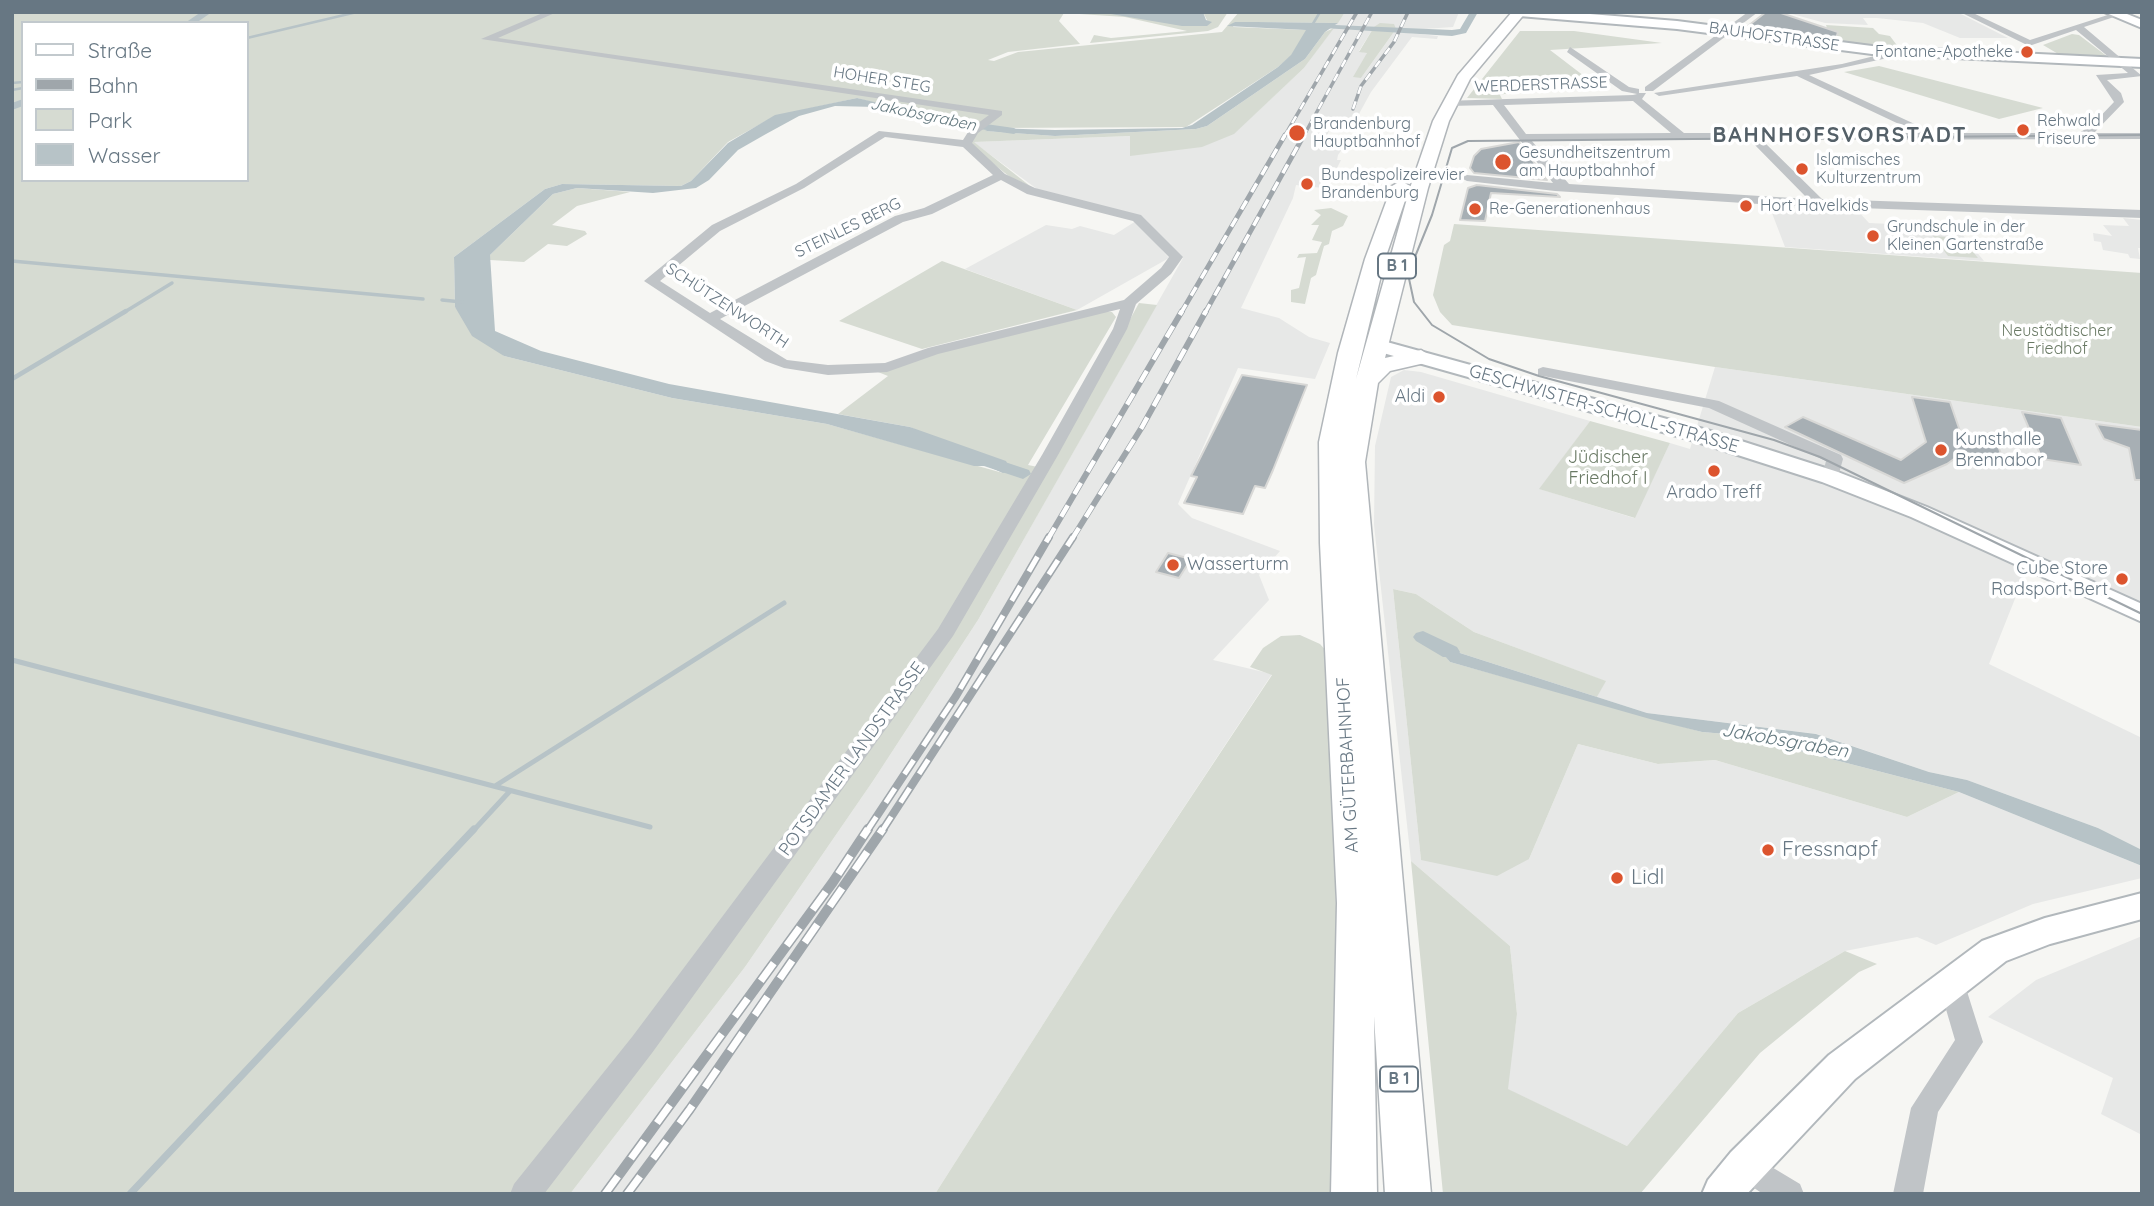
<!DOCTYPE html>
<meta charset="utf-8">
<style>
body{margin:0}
#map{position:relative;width:2154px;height:1206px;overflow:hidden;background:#f6f6f3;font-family:Quicksand,sans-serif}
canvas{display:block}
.frame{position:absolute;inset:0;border:14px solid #677783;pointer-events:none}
.legend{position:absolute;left:21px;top:21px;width:228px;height:161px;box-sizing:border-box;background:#fff;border:2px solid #c2c9cd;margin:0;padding:9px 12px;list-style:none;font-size:21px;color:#677783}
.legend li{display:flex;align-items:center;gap:14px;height:35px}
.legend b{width:35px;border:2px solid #c2c9cd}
</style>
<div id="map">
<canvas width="2154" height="1206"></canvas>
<div class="frame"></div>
<ul class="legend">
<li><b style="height:9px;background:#fff"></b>Straße</li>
<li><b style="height:9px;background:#9fa6ab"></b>Bahn</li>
<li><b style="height:19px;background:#d6dbd2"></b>Park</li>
<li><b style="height:19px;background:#b7c3c7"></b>Wasser</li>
</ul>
</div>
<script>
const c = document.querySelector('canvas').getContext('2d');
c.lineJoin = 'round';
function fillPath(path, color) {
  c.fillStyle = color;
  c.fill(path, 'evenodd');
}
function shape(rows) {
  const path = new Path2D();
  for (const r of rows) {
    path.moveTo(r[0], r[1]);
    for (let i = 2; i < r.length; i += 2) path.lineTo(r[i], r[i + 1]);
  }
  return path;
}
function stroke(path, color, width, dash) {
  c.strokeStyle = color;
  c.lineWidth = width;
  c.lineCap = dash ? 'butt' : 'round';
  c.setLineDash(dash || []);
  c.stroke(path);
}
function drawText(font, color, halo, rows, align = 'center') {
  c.font = font + ' Quicksand,sans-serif';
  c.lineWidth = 7;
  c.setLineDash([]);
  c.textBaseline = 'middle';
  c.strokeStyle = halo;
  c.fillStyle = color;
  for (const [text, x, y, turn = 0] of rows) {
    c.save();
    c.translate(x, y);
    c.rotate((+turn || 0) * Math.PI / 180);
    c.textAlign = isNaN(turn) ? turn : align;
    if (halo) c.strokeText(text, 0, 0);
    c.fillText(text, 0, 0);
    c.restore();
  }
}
fillPath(shape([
 [1345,12,1459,12,1453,27,1410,30,1409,33,1438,36,1437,39,1412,37,1371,92,1354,123,1340,122,1338,126,1328,125,1327,129,1330,129,1323,143,1345,145,1338,155,1337,160,1341,160,1337,168,1333,167,1323,188,1296,185,1293,198,1241,308,1279,318,1309,337,1330,343,1315,379,1238,368,1178,504,1192,518,1280,551,1259,575,1269,600,1213,660,1272,674,1112,916,935,1194,570,1194,745,967,873,781,978,620,1183,258,1143,217,1037,189,973,142,1130,136,1130,155,1234,133,1304,68],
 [1374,27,1396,29,1361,78,1367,53,1359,51],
 [1785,12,1957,12,2008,38,1960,38,1923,23,1877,18,1863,18,1868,25,1825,23],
 [1770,208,1858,211,1869,223,1891,224,1895,228,1917,232,1962,234,1984,261,1785,247],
 [2123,218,2142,220,2142,248,2138,248,2140,259,2130,258,2128,254,2103,250,2101,242,2094,241,2093,233,2112,236,2103,225,2129,226],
 [1136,221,1169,258,1077,310,965,269,1046,225,1072,229,1080,226,1114,235],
 [1715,367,2142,427,2142,606,2032,556,1989,664,2142,738,2142,850,2098,828,1967,780,1929,772,1817,734,1647,713,1597,697,1605,681,1474,632,1416,594,1393,589,1421,860,1529,859,1578,744,1658,764,1715,760,1907,817,1959,792,2142,866,2142,878,2033,904,1936,945,1917,937,1845,951,1738,1013,1627,1146,1507,1089,1517,1014,1510,946,1411,861,1374,525,1375,446,1391,377,1404,370,1421,372,1590,421,1540,489,1634,518,1670,443,1690,449],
 [2142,936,2142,1135,2101,1114,2113,1078,1988,1017,2036,980]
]), '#e7e8e7');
fillPath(shape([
 [12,12,1099,12,1208,22,1203,12,1228,12,1218,27,1208,31,1090,43,1094,35,1111,38,1187,31,1125,17,1064,13,1059,21,1080,44,1008,52,988,60,994,61,1018,52,1222,32,1239,12,1345,12,1338,23,1235,22,1233,27,1307,30,1291,56,1278,67,1186,127,991,128,986,131,1055,136,1196,129,1207,126,1305,59,1325,32,1334,28,1304,68,1234,134,1202,147,1130,156,1130,136,974,142,1030,186,1010,177,972,147,970,130,949,126,963,128,857,98,775,116,728,142,691,181,681,186,562,184,545,189,454,257,455,307,504,356,672,398,827,424,1003,473,910,427,838,414,888,376,878,372,937,351,1103,311,1112,312,1116,317,1028,465,1048,469,1139,303,1157,305,978,620,873,781,745,967,570,1194,12,1194],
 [23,23,247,23,247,180,23,180],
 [1380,23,1394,24,1396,29,1361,78,1353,77,1367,53,1359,52,1374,27],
 [1826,25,1873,28,1879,34,1890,36,1899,48,1831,40],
 [1520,31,1574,31,1662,43,1550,50,1584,76,1500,95,1502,99,1467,98],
 [2072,34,2079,35,2108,57,2060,55,2043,45],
 [1879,66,2043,108,1999,119,1844,72],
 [577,188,630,192,577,206,552,225,585,231,587,234,567,246,548,244,524,262,490,260,490,255,553,194],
 [1331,208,1348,216,1343,226,1332,231,1329,244,1324,246,1316,275,1311,278,1305,304,1291,302,1291,290,1299,288,1306,257,1297,258,1299,254,1317,253,1322,242,1312,240,1319,225,1311,225,1321,215,1314,210],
 [1454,224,2142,273,2142,427,1715,367,1452,325,1440,312,1433,295,1444,245,1450,241],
 [1933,236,1962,238,1978,258,1948,256],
 [942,261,1077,310,922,349,839,321],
 [1590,421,1670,443,1635,518,1539,489],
 [1393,589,1416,594,1474,632,1606,681,1597,697,1460,653,1431,639,1450,662,1702,732,1738,735,1959,792,1907,817,1715,760,1658,764,1578,744,1529,859,1497,876,1421,860],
 [1300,635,1320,644,1328,653,1336,909,1337,1194,935,1194,1112,916,1272,675,1250,667,1263,648,1281,636],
 [1411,861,1510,946,1517,1014,1508,1089,1627,1146,1738,1013,1845,951,1877,964,1859,972,1760,1053,1640,1194,1443,1194]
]), '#d6dbd2');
fillPath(shape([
 [1099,12,1203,12,1206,20,1212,22,1207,26,1182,26],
 [1257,22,1338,23,1325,32,1305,59,1207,126,1196,129,1055,136,985,131,991,128,1055,130,1182,128,1192,125,1278,67,1291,55,1306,30,1227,26,1235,22],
 [857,98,968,124,963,128,949,126,876,107,835,106,799,116,766,134,738,150,709,180,696,188,653,193,577,188,553,194,490,255,495,331,541,351,669,384,910,427,1006,461,1011,471,1003,473,987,466,974,466,827,424,672,398,504,356,472,336,455,307,454,257,545,189,562,184,681,186,691,181,728,143,775,115],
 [1429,638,1460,653,1647,713,1816,734,1929,772,1967,780,2098,828,2142,850,2142,866,1959,792,1738,735,1702,732,1650,719,1450,662]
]), '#b7c3c7');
stroke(shape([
 [1311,27,1320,12],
 [247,38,357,12],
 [12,83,23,82],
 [12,90,23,88]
]), '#b7c3c7', 2.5);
stroke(shape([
 [12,261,423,299],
 [442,300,462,302],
 [123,313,172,283]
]), '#b7c3c7', 3.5);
stroke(shape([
 [12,379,126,311]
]), '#b7c3c7', 4.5);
stroke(shape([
 [12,660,650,827],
 [495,786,784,603],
 [473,831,510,791]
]), '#b7c3c7', 5);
stroke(shape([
 [130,1194,474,829]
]), '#b7c3c7', 7);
fillPath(shape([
 [201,12,212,12,196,23,185,23,201,12],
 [1470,12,1478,12,1466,33,1452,36,1307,27,1311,24,1452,30,1460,29,1470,12],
 [23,99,23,106,12,110,12,103,23,99],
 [943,118,1014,128,1019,131,1014,134,939,123,938,121,943,118],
 [987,456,1029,470,1031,474,1023,479,981,465,979,461,987,456],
 [1423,631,1457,647,1460,652,1457,657,1443,657,1416,641,1413,637,1416,633,1423,631]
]), '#b7c3c7');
const building = shape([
 [1766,12,1778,12,1838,32,1836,39,1748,26,1766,12],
 [1519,142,1547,180,1474,173,1470,168,1474,156,1481,149,1519,142],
 [1477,185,1557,194,1560,197,1491,193,1485,221,1460,220,1468,188,1477,185],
 [1242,375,1307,385,1273,470,1265,488,1255,486,1243,514,1184,503,1197,477,1191,476,1242,375],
 [1912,397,1950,402,1962,437,1997,443,2004,462,1961,454,1947,464,1904,483,1785,427,1803,417,1901,460,1926,442,1912,397],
 [2022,412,2061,418,2081,465,2042,459,2022,412],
 [2096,424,2142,430,2142,480,2135,480,2129,448,2104,439,2096,424],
 [1168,553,1191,559,1179,578,1156,572,1168,553]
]);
fillPath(building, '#a7afb4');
stroke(building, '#d8d8d6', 2);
const secondary = shape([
 [1513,12,1565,12,1677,21,1872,46,2142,59,2142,67,1872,54,1677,29,1519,16,1513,12],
 [2104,12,2122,12,2142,20,2142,28,2104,12],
 [1376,339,1707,430,1838,472,1927,507,2142,604,2142,622,1911,517,1822,482,1691,440,1369,349,1366,345,1376,339],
 [2142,893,2142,919,2050,944,2006,961,1855,1079,1747,1194,1702,1194,1708,1180,1731,1152,1829,1055,1982,941,2045,918,2142,893]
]);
const primary = shape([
 [1512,12,1526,12,1470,79,1449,121,1428,188,1385,358,1421,350,1432,357,1429,362,1390,371,1378,383,1365,462,1431,1194,1385,1194,1374,1016,1377,1194,1331,1194,1337,903,1320,543,1319,442,1338,353,1365,259,1392,186,1401,181,1410,186,1385,259,1356,379,1410,188,1433,121,1458,75,1512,12]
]);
stroke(secondary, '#b2b8bc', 4);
stroke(primary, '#b1b6ba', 3);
fillPath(shape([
 [545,12,557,12,498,38,1002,111,1002,115,978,133,972,143,1005,174,1035,188,1141,215,1183,257,1171,274,1136,304,1127,329,1058,455,953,636,652,1053,544,1194,510,1194,514,1184,632,1037,938,629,1042,455,1113,329,1120,309,938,354,887,372,828,375,784,368,765,361,644,281,712,225,796,184,879,131,963,140,970,129,989,115,481,39,545,12],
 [885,137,963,147,993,175,924,208,895,216,710,313,660,281,720,231,804,188,885,137],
 [1001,180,1027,194,1133,221,1169,257,1161,268,1124,300,928,348,885,363,828,365,787,360,720,319,903,222,932,214,1001,180],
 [1748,12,1758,12,1653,91,1645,91,1645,87,1748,12],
 [1960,12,1971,12,2030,40,2117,12,2117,16,2084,27,2142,76,2107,80,2121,93,2124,102,2094,133,2142,133,2142,139,1762,140,1822,199,2142,210,2142,218,1775,205,1555,191,1467,181,1461,178,1467,175,1553,183,1493,105,1448,106,1444,105,1444,101,1633,95,1637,94,1622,91,1567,52,1570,47,1629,87,1639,89,1639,93,1646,93,1642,99,1684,133,1918,133,1797,76,1659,96,1654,93,1842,64,1903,49,1906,54,1809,75,1934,133,2079,133,2092,125,2114,102,2096,75,2128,73,2076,30,2029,46,1960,12],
 [1633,101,1671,133,1526,134,1504,105,1633,101],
 [1531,140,1750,140,1808,199,1569,184,1531,140],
 [1543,367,1719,401,1841,455,1843,459,1838,477,1836,481,1824,481,1822,477,1826,461,1709,408,1538,375,1538,369,1543,367],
 [1951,971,1960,974,1964,982,1983,1042,1938,1112,1923,1194,1893,1194,1911,1108,1955,1040,1938,982,1942,974,1951,971],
 [1745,1151,1800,1184,1804,1194,1763,1194,1735,1175,1730,1165,1735,1155,1745,1151]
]), '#c0c4c7');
fillPath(secondary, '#fff');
fillPath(primary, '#fff');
stroke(shape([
 [2142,135,1468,141,1452,148,1432,215,1408,274,1414,302,1432,325,1489,359,1539,376,1774,440,1820,457,2142,614]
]), '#9fa6ab', 2);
const railFar4 = shape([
 [1353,109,1361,86,1394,42,1408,12],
 [1284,137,1357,12],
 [1303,137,1372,12]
]);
const railFar3 = shape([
 [1181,313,1285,135],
 [1205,313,1304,135]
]);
const railFar2 = shape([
 [1048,539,1182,311],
 [1072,539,1142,427,1206,311]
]);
const railFar1 = shape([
 [867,831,956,696,1049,537],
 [882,831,1073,537]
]);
const rail = shape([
 [605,1194,833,882,868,829],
 [627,1194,690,1109,883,829]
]);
stroke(railFar4, '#9fa6ab', 3.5);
stroke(railFar3, '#9fa6ab', 5);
stroke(railFar2, '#9fa6ab', 6);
stroke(railFar1, '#9fa6ab', 8);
stroke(rail, '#9fa6ab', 10);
stroke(railFar4, '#fff', 2.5, [8]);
stroke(railFar3, '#fff', 3.5, [10]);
stroke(railFar2, '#fff', 4.5, [13]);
stroke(railFar1, '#fff', 5, [17]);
stroke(rail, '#fff', 7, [22]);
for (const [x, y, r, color] of [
 [2027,52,7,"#dc542e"],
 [2023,130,7,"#dc542e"],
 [1297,133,9,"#dc542e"],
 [1503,162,9,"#dc542e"],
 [1802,169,7,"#dc542e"],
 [1307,184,7,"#dc542e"],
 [1746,206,7,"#dc542e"],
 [1475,209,7,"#dc542e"],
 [1873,236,7,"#dc542e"],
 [1439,397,7,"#dc542e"],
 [1941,450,7,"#dc542e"],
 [1714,471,7,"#dc542e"],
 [1173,565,7,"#dc542e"],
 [2122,579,7,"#dc542e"],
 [1768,850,7,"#dc542e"],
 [1617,878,7,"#dc542e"]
]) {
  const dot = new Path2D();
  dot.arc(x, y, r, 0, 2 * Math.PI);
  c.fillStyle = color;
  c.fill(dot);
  stroke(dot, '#fff', 2.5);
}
drawText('16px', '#677783', '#fff', [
 ["BAUHOFSTRASSE",1774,37,8],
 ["HOHER STEG",882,80,9],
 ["WERDERSTRASSE",1541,85,-2],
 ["STEINLES BERG",848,228,-26],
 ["SCHÜTZENWORTH",727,306,33]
]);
drawText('16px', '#677783', '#fff', [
 ["Fontane-Apotheke",2013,52,"right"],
 ["Rehwald",2037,121],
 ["Friseure",2037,139],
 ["Brandenburg",1313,124],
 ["Hauptbahnhof",1313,142],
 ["Gesundheitszentrum",1519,153],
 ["am Hauptbahnhof",1519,171],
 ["Islamisches",1816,160],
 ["Kulturzentrum",1816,178],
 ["Bundespolizeirevier",1321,175],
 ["Brandenburg",1321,193],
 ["Hort Havelkids",1760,206],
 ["Re-Generationenhaus",1489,209],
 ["Grundschule in der",1887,227],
 ["Kleinen Gartenstraße",1887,245]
], 'left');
drawText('italic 16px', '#63787f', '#fff', [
 ["Jakobsgraben",923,115,12]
]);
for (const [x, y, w] of [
 [1397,266,38],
 [1399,1079,38]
]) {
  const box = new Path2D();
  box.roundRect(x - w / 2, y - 12.5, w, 25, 5);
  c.fillStyle = '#fff';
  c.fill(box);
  stroke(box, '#677783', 2);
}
drawText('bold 16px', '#677783', null, [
 ["B 1",1397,266],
 ["B 1",1399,1079]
]);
drawText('16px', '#6a7a65', '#fff', [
 ["Neustädtischer",2057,331],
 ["Friedhof",2057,349]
]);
drawText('18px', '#677783', '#fff', [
 ["Aldi",1425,397],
 ["Kunsthalle",1955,440,"left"],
 ["Brennabor",1955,461,"left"],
 ["Arado Treff",1714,493,"center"],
 ["Wasserturm",1187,565,"left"],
 ["Cube Store",2108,569],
 ["Radsport Bert",2108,590]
], 'right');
drawText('18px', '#677783', '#fff', [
 ["GESCHWISTER-SCHOLL-STRASSE",1604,409,16],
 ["POTSDAMER LANDSTRASSE",852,759,-54],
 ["AM GÜTERBAHNHOF",1348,765,-93]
]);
drawText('18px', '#6a7a65', '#fff', [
 ["Jüdischer",1608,458],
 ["Friedhof I",1608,479]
]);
drawText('italic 19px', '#63787f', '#fff', [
 ["Jakobsgraben",1785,741,10]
]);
c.letterSpacing = '2px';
drawText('bold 21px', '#546068', '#fff', [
 ["BAHNHOFSVORSTADT",1840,136]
]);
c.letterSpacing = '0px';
drawText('21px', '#677783', '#fff', [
 ["Fressnapf",1782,850],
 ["Lidl",1631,878]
], 'left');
</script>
